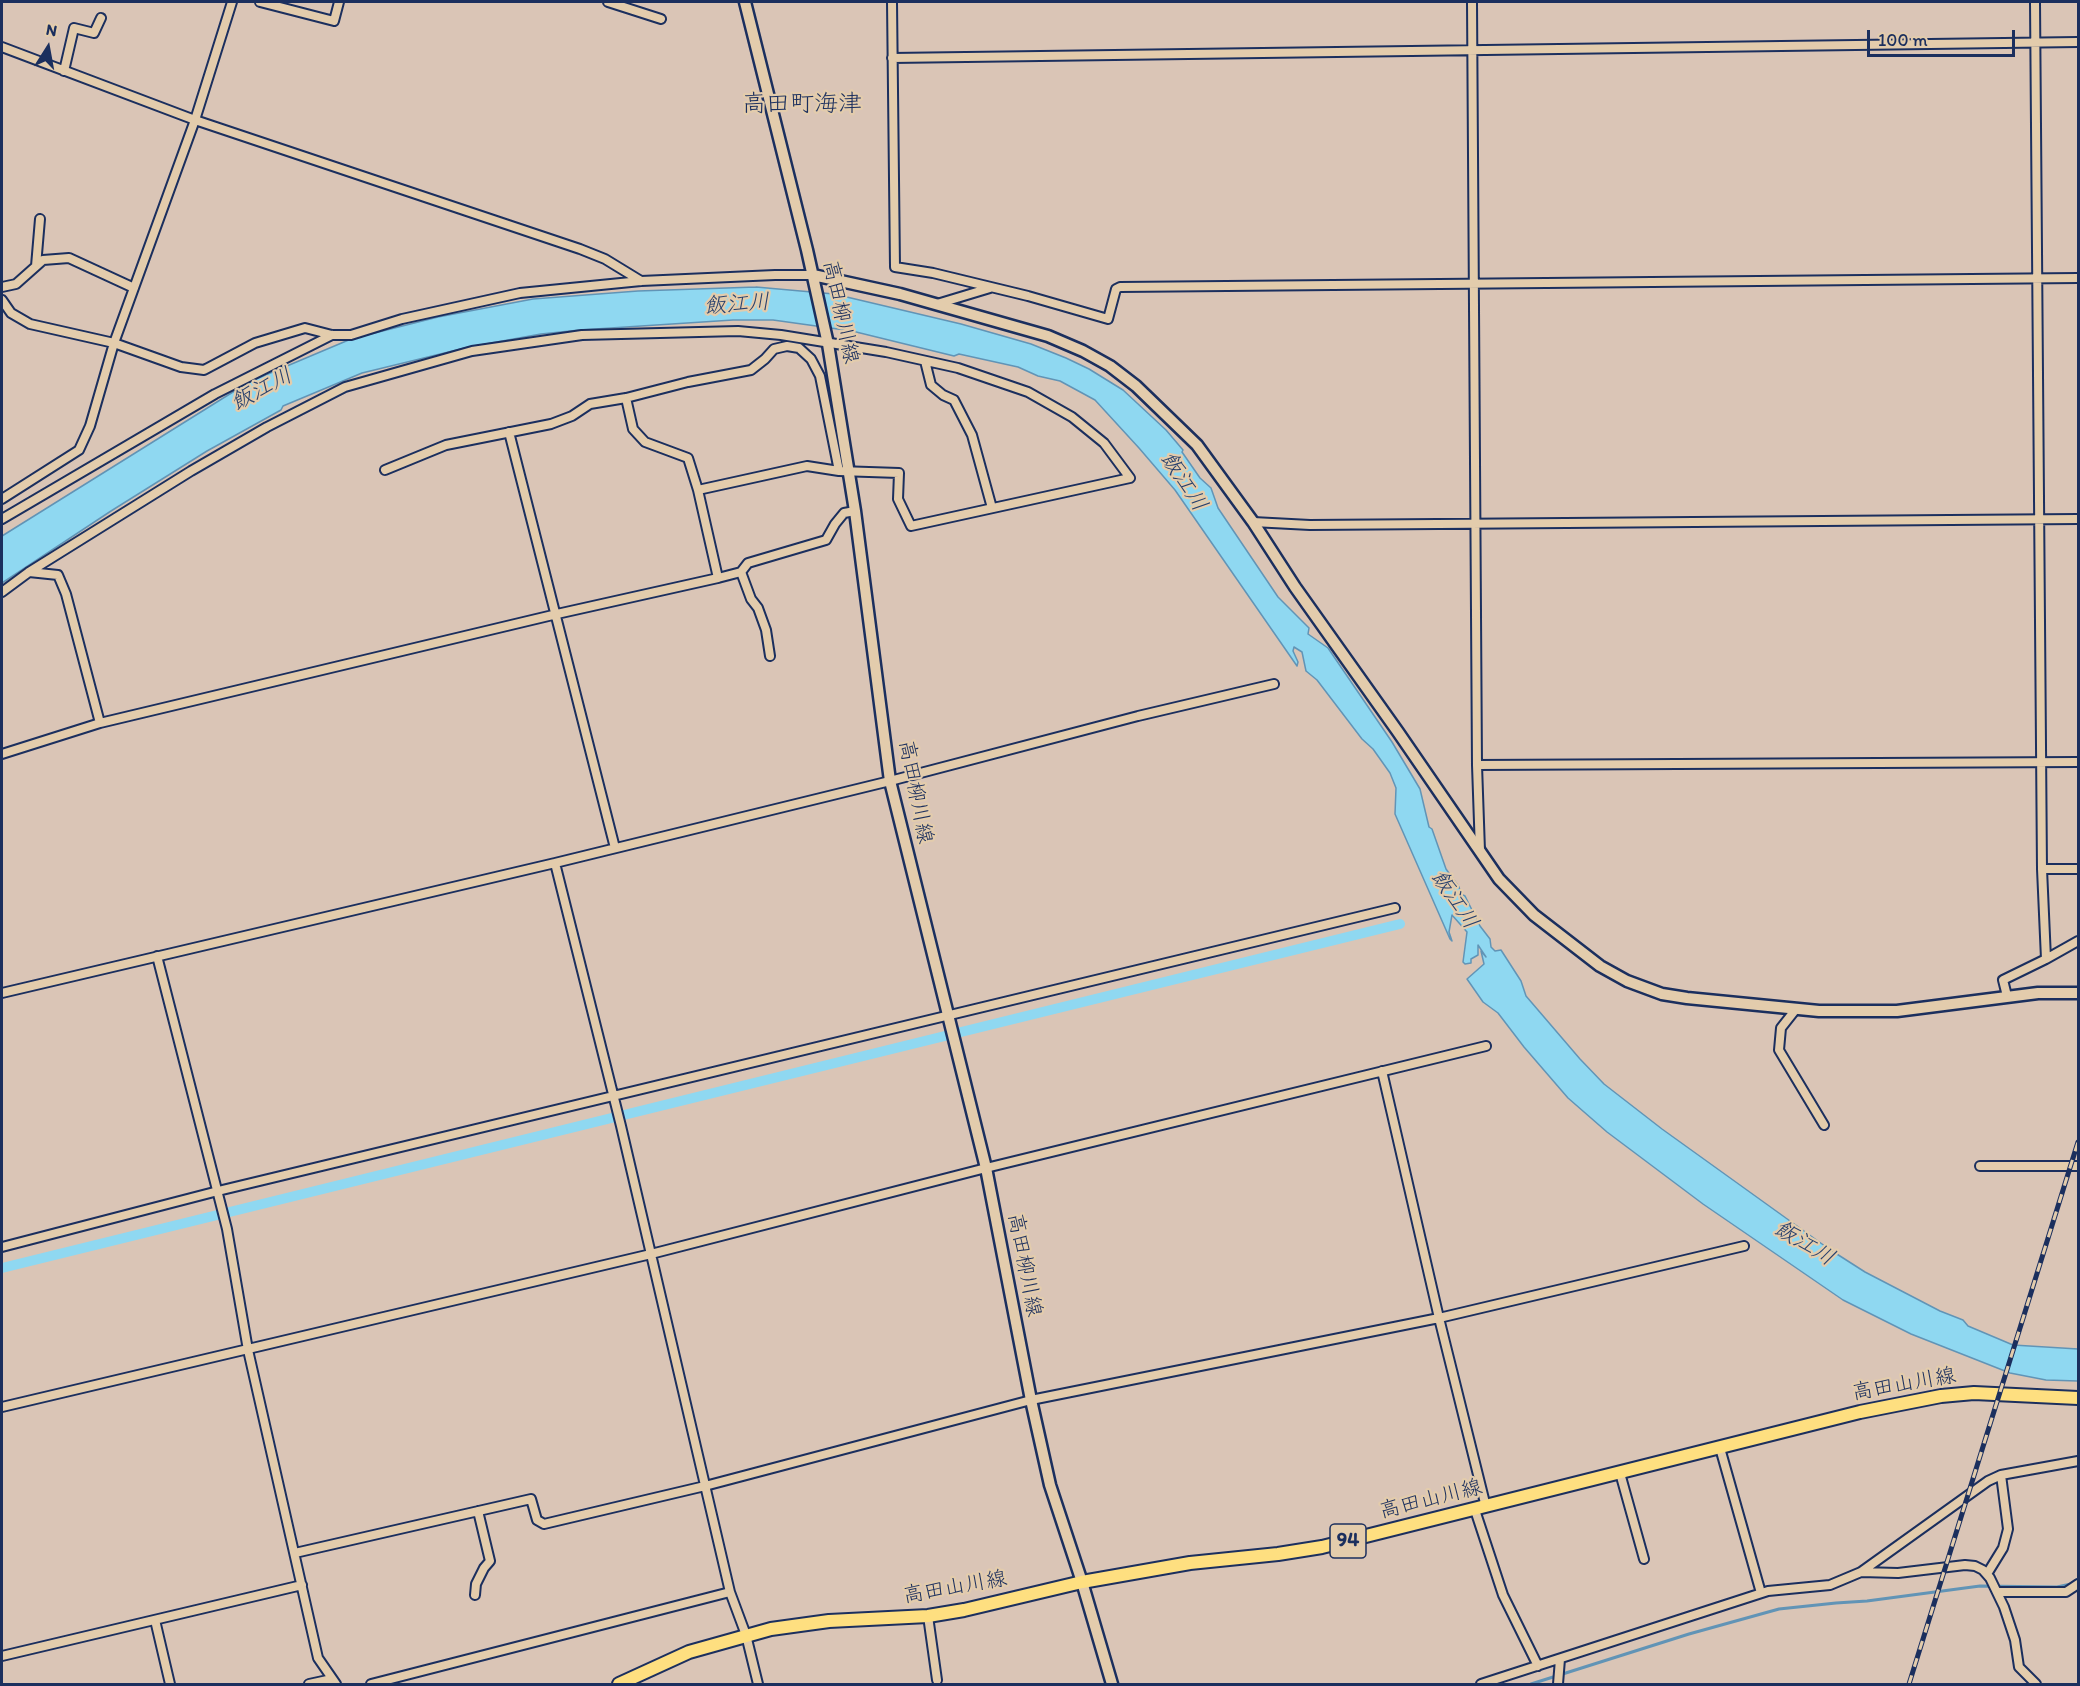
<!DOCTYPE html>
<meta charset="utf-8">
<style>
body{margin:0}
#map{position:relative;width:2080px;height:1686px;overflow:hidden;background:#dac5b6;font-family:Itim,sans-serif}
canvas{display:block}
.frame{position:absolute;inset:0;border:3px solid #1b2f5e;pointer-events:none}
.north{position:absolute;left:18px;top:18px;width:60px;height:60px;-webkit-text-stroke:4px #e3ccac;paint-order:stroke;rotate:11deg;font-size:16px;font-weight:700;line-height:24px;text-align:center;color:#1b2f5e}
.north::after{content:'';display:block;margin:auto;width:21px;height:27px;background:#1b2f5e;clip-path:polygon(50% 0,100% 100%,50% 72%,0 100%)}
.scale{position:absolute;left:1867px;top:30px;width:148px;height:27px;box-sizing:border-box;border:3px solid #1b2f5e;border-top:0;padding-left:8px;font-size:18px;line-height:21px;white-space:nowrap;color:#1b2f5e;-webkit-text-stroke:4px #e3ccac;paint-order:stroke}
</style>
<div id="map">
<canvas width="2080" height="1686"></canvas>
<div class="frame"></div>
<div class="north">N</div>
<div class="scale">100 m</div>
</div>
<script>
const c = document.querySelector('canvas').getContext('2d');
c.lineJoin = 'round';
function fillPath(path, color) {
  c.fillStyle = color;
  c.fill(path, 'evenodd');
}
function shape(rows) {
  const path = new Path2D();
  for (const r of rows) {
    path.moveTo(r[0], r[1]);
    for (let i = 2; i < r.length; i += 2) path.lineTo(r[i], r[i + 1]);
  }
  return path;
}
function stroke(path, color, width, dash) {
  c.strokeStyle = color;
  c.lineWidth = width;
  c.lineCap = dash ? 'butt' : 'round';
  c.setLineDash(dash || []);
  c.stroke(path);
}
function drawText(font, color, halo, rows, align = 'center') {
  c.font = font + ' Itim,"Klee One",sans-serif';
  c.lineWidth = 4.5;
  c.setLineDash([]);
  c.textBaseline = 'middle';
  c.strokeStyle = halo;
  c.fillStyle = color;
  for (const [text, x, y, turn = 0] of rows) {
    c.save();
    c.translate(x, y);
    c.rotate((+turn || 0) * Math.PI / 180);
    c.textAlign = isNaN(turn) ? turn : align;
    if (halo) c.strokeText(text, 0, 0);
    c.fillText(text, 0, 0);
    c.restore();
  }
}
const water = shape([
 [756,287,834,294,961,324,1031,344,1066,358,1089,369,1123,390,1166,430,1183,450,1182,452,1200,478,1211,488,1218,508,1278,597,1309,628,1308,634,1328,648,1392,742,1420,789,1429,827,1432,829,1446,869,1459,887,1461,894,1465,896,1480,926,1490,939,1491,947,1495,951,1501,950,1521,981,1526,996,1580,1059,1604,1084,1662,1129,1829,1249,1865,1272,1940,1311,1963,1320,1968,1326,2013,1345,2078,1349,2078,1381,2046,1380,2010,1373,1911,1334,1843,1300,1703,1204,1607,1132,1568,1098,1524,1047,1498,1013,1483,1002,1467,979,1484,964,1481,951,1486,957,1478,945,1478,955,1471,959,1471,963,1465,964,1463,962,1467,932,1452,915,1449,932,1452,941,1450,939,1395,814,1396,788,1390,773,1373,749,1362,739,1317,680,1306,671,1302,652,1294,647,1293,651,1298,662,1297,666,1175,490,1139,448,1095,400,1060,381,1038,376,1018,367,959,354,954,356,852,331,773,320,733,320,580,330,541,334,469,347,362,373,283,406,281,410,207,451,111,511,2,583,2,536,249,382,351,339,438,317,533,299,638,291,756,287]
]);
fillPath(water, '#8fd8f1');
stroke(water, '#6194b6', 1.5);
stroke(shape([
 [1531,1684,1689,1634,1779,1609,1836,1603,1867,1601,1980,1586,2057,1587,2071,1584,2078,1579]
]), '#6194b6', 3);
stroke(shape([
 [2,1268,1400,924]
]), '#8fd8f1', 10);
const street = shape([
 [260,2,334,21,339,2],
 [608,2,661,19],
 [892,2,895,267,933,273,1028,296,1108,319,1116,289,1120,287,2078,278],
 [1472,2,1477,765,1480,851],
 [2,47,195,120,580,249,605,259,641,281],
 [892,58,2078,42],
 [64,71,74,28,94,33,101,18],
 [36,266,40,219],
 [2,287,16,284,43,260,69,258,134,288],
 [2,300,11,313,30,324,114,343,181,367,204,370,255,343,305,328,332,335,351,335,402,319,520,293,641,281,775,275,813,275],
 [937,304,990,288],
 [925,361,931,385,943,395,954,400,972,435,992,508],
 [626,398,633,429,645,442,688,458,698,490],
 [509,432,615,848],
 [385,470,446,445,551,424,572,416,590,404,626,398,688,382,751,370,765,359,774,349,787,346,799,348,811,359,820,376,839,471],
 [2,499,79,450,90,426,114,343,195,120,232,2],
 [2,519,215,394,332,335],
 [1253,522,1310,525,2078,519],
 [29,572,58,575,66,594,100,723],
 [741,572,751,599,758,608,766,630,770,656],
 [718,578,741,572,748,563,826,540,835,524,844,513,855,511],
 [2,592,29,572,191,471,267,427,345,387,472,351,582,335,738,331,781,335,886,352,958,368,1028,392,1072,417,1104,443,1130,478,911,526,898,499,899,473,839,471,807,466,698,490,718,578,557,614,100,723,2,754],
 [1477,765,2078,762],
 [555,863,621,1126,730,1592,746,1635,758,1684],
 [2042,869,2078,869],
 [157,956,227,1229,248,1350,318,1658,336,1684],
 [2046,959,2078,941],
 [2,993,555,863,890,781,1138,716,1274,684],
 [2007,996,2003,980,2046,959,2042,869,2035,2],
 [1796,1009,1781,1028,1779,1050,1824,1125],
 [1382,1071,1439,1318,1486,1507],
 [1980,1166,2078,1166],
 [2,1247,218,1191,1395,908],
 [2,1407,651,1254,986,1168,1486,1046],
 [1720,1448,1761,1593],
 [1620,1473,1644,1559],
 [1475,1510,1503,1595,1538,1666],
 [295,1553,531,1499,537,1520,544,1524,705,1486,1031,1400,1439,1318,1744,1246],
 [1861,1572,1898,1573,1965,1565,1975,1566,1983,1570,1990,1578,2004,1607,2015,1640,2019,1667,2036,1684],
 [1987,1574,2003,1548,2008,1529,2001,1475],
 [1997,1592,2066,1592,2078,1584],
 [475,1595,476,1584,484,1568,490,1561,478,1511],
 [928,1616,937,1680],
 [155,1620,170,1684],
 [2,1656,302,1585],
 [309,1684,332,1679],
 [371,1684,730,1592],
 [1481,1684,1768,1591,1830,1585,1861,1572,1988,1481,2001,1475,2078,1461],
 [1558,1684,1560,1659]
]);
const secondary = shape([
 [745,2,807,250,828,344,855,511,890,781,986,1168,1031,1400,1050,1485,1082,1582,1112,1684],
 [813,275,900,294,1048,336,1083,351,1110,366,1136,386,1197,445,1253,522,1295,587,1398,732,1499,879,1534,915,1600,966,1627,981,1662,994,1687,998,1819,1011,1897,1011,2038,993,2078,993]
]);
const primary = shape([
 [619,1684,689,1652,771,1629,829,1621,928,1616,964,1610,1082,1582,1190,1563,1278,1554,1322,1547,1860,1412,1941,1396,1974,1393,2078,1398]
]);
stroke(street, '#1b2f5e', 12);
stroke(secondary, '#1b2f5e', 15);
stroke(primary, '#1b2f5e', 16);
stroke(street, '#e3ccac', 8);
stroke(secondary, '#e3ccac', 10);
stroke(primary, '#fedf80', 12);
const rail = shape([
 [1909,1684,2078,1142]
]);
stroke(rail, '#1b2f5e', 5);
stroke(rail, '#e3ccac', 3, [9]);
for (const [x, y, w] of [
 [1348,1541,36]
]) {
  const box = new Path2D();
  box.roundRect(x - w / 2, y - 17, w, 34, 4.5);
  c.fillStyle = '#e3ccac';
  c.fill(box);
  stroke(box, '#1b2f5e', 1.5);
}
drawText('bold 20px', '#1b2f5e', null, [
 ["94",1348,1541]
]);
drawText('21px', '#1b2f5e', '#e3ccac', [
 ["高田柳川線",840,312,78],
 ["高田柳川線",915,792,79],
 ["高田柳川線",1024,1265,79],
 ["高田山川線",1904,1385,-10],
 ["高田山川線",1431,1500,-14],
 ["高田山川線",955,1588,-10]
]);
drawText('italic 22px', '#27406d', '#e3ccac', [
 ["飯江川",737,305,-4],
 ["飯江川",262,390,-28],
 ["飯江川",1183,482,57],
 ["飯江川",1454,900,56],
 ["飯江川",1804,1244,31]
]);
drawText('24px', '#1b2f5e', '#e3ccac', [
 ["高田町海津",802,105]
]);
</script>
